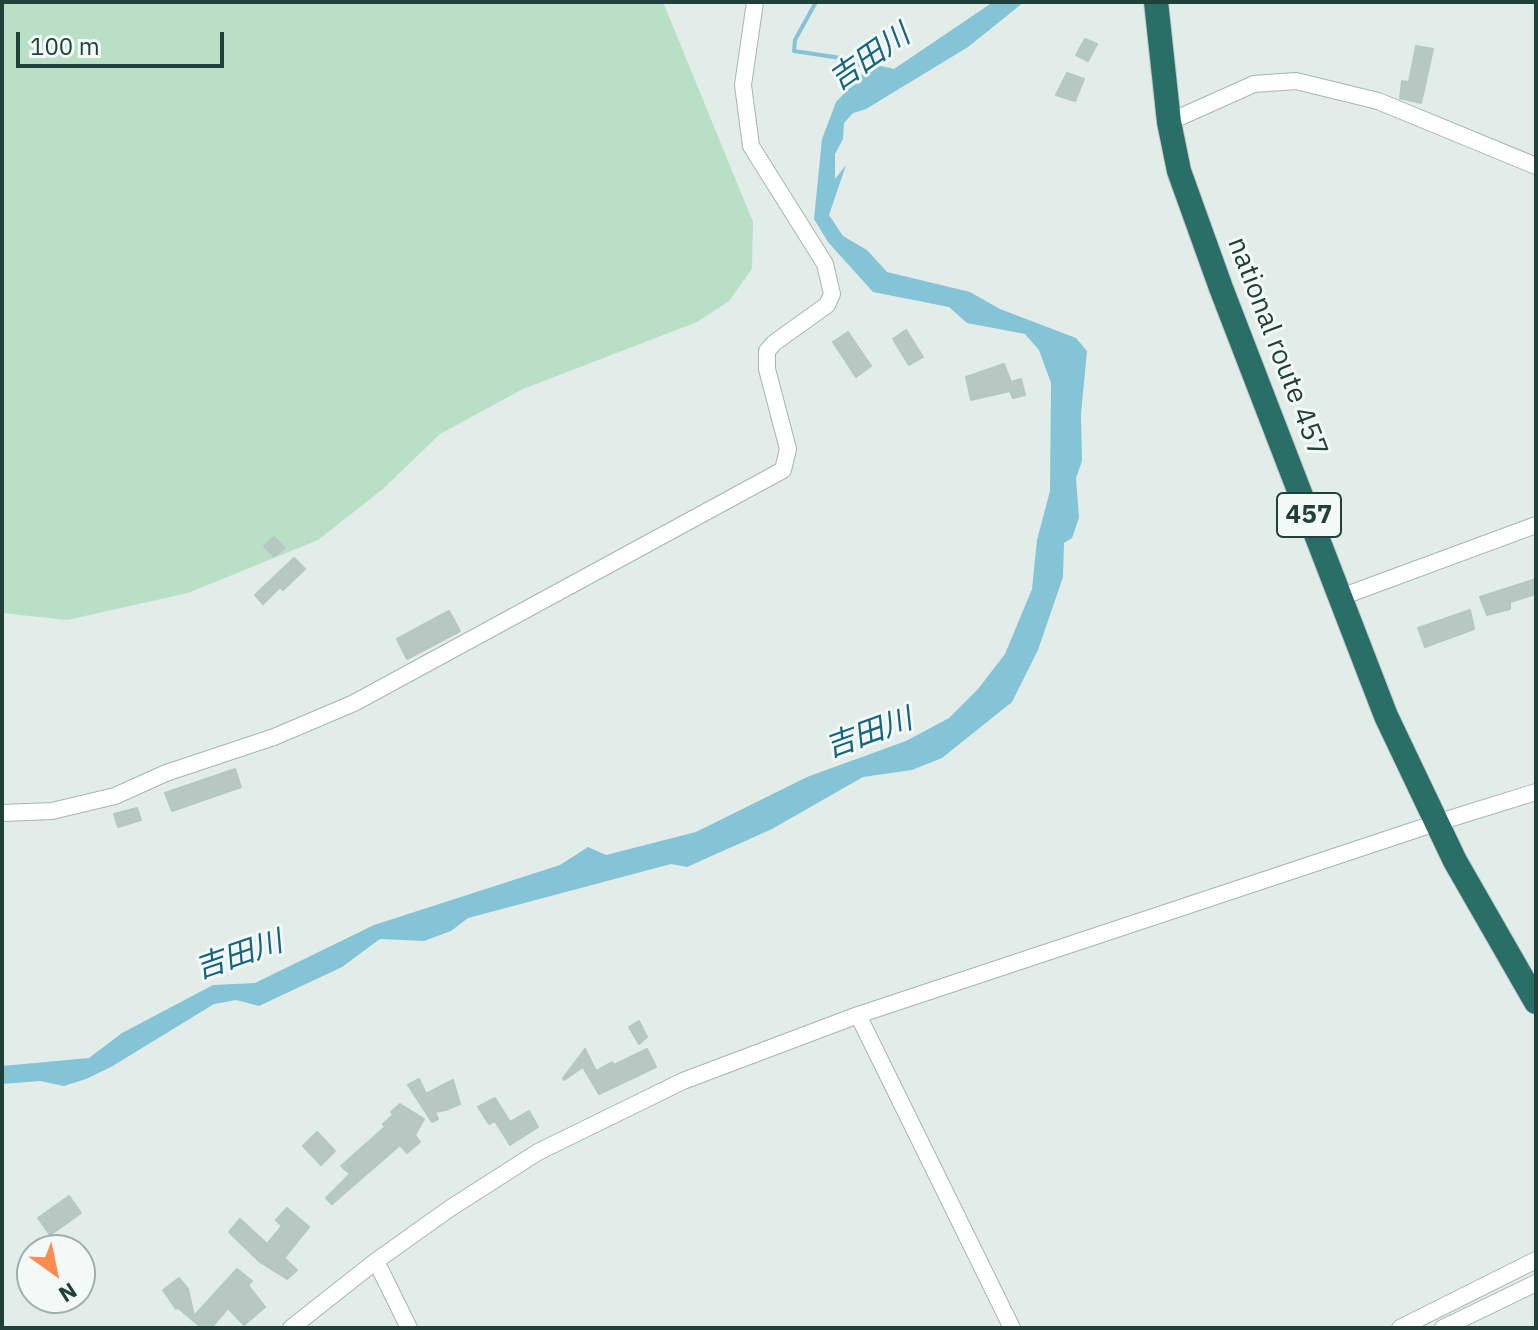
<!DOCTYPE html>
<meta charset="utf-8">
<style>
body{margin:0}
#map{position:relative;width:1538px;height:1330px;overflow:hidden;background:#e2ede9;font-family:"IBM Plex Sans",sans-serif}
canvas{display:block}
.frame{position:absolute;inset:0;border:4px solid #20403a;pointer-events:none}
.north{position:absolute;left:16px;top:1234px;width:80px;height:80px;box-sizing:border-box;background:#f3f9f7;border:2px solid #9fafab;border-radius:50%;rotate:147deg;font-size:22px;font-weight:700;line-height:32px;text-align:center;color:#20403a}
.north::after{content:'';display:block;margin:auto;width:28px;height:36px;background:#fe8b50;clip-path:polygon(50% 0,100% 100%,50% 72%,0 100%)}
.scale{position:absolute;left:16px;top:32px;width:208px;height:36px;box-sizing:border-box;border:4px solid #20403a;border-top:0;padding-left:10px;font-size:24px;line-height:28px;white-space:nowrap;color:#20403a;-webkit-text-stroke:6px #f3f9f7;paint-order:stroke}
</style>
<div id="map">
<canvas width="1538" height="1330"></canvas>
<div class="frame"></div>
<div class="north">N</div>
<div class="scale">100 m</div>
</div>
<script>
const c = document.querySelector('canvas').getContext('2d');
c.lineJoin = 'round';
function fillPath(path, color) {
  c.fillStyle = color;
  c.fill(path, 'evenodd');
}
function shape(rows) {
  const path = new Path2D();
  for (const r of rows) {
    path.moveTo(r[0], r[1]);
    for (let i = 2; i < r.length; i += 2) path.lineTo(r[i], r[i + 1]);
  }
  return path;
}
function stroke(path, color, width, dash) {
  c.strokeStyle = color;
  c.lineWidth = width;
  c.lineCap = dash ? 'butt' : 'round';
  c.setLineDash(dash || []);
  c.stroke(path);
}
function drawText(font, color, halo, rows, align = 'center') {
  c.font = font + ' "IBM Plex Sans","Noto Sans JP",sans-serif';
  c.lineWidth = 6;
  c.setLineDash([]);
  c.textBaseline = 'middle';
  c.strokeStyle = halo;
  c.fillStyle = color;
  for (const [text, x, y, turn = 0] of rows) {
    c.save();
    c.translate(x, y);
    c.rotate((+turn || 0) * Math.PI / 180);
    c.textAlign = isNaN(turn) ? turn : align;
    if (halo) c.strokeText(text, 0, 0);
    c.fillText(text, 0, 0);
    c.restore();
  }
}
fillPath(shape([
 [2,2,663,2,753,222,752,269,729,301,697,322,523,389,440,434,383,489,318,540,188,593,67,620,2,613]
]), '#b9e0c7');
fillPath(shape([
 [993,2,1024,2,968,47,866,109,853,113,844,123,843,139,835,154,835,179,846,165,829,215,843,236,867,250,887,272,970,292,1000,309,1076,338,1087,351,1081,414,1082,461,1076,478,1079,518,1072,538,1064,543,1063,577,1038,650,1012,702,942,758,912,770,863,777,772,829,687,867,671,864,468,918,451,931,424,941,380,939,342,967,259,1006,236,1000,214,1004,111,1067,86,1079,64,1086,40,1081,2,1084,2,1066,89,1058,122,1033,213,985,255,983,374,925,560,865,588,847,606,855,696,832,807,777,906,741,949,718,978,689,1005,654,1032,589,1037,540,1050,491,1051,383,1039,350,1025,334,967,323,949,307,873,292,828,242,814,219,822,139,836,102,872,64,894,69]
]), '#85c3d7');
stroke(shape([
 [816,2,795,40,794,51,854,60,868,71]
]), '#85c3d7', 4);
const building = shape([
 [1085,39,1097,44,1088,61,1076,55,1085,39],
 [1416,46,1433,49,1421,103,1400,98,1402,81,1409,82,1416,46],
 [1067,73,1084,79,1075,101,1056,95,1067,73],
 [906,330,923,357,909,365,893,339,906,330],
 [848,332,871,366,856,377,833,342,848,332],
 [1004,364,1011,382,1021,379,1025,395,1013,398,1010,391,971,400,966,377,1004,364],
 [274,537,285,548,274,556,264,546,274,537],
 [294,558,305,569,283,590,280,587,263,604,255,595,294,558],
 [1536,579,1536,594,1510,602,1510,609,1487,615,1480,597,1536,579],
 [1470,610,1474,629,1425,647,1418,628,1470,610],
 [449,611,460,631,407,659,397,639,449,611],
 [235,769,241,787,172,811,165,793,235,769],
 [137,808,141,820,118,827,114,814,137,808],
 [639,1021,647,1037,639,1044,629,1027,639,1021],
 [585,1049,596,1071,612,1062,614,1065,647,1049,656,1067,599,1094,583,1067,564,1080,563,1078,585,1049],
 [419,1079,426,1094,453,1080,460,1104,446,1110,435,1112,438,1119,432,1122,408,1085,419,1079],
 [495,1098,510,1122,529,1111,538,1127,510,1145,495,1121,489,1124,478,1107,495,1098],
 [400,1104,424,1119,415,1135,420,1142,407,1153,400,1145,332,1204,326,1198,350,1174,341,1166,385,1127,383,1124,393,1115,391,1112,400,1104],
 [317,1132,335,1151,321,1165,303,1146,317,1132],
 [69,1196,81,1213,50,1235,38,1218,69,1196],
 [287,1208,309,1227,284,1258,297,1270,287,1279,260,1262,229,1232,240,1219,267,1244,282,1226,276,1220,287,1208],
 [237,1269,252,1281,248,1285,265,1307,244,1325,228,1308,211,1328,202,1328,177,1307,176,1309,163,1290,179,1278,188,1289,194,1316,237,1269]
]);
fillPath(building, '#b7c8c3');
stroke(building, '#b4c8c1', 2);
const minor = shape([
 [1169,122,1254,84,1296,81,1378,101,1536,166],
 [1341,597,1536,525],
 [2,813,52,811,115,796,166,773,274,737,354,703,783,470,788,449,767,369,767,351,774,343,827,305,832,294,825,264,751,146,743,85,755,2],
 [858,1015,1012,1328],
 [376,1261,409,1328],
 [291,1328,376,1261,449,1209,538,1152,683,1081,858,1015,1436,823,1536,792],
 [1400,1328,1536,1260],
 [1443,1328,1536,1283]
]);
const highway = shape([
 [1156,2,1169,122,1179,171,1221,288,1386,716,1455,861,1536,1002]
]);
stroke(minor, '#a4b6b1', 18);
stroke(highway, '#c1cac8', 26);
stroke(minor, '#fff', 16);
stroke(highway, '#296f67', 24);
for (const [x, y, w] of [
 [1309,515,64]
]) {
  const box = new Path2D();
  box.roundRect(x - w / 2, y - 22, w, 44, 6);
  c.fillStyle = '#f3f9f7';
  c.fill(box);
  stroke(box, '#20403a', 2);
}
drawText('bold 26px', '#20403a', null, [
 ["457",1309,515]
]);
drawText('28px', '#20403a', '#f3f9f7', [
 ["national route 457",1277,347,69]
]);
drawText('italic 30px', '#156581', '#f3f9f7', [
 ["吉田川",870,58,-35],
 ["吉田川",869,734,-20],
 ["吉田川",239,956,-19]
]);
</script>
